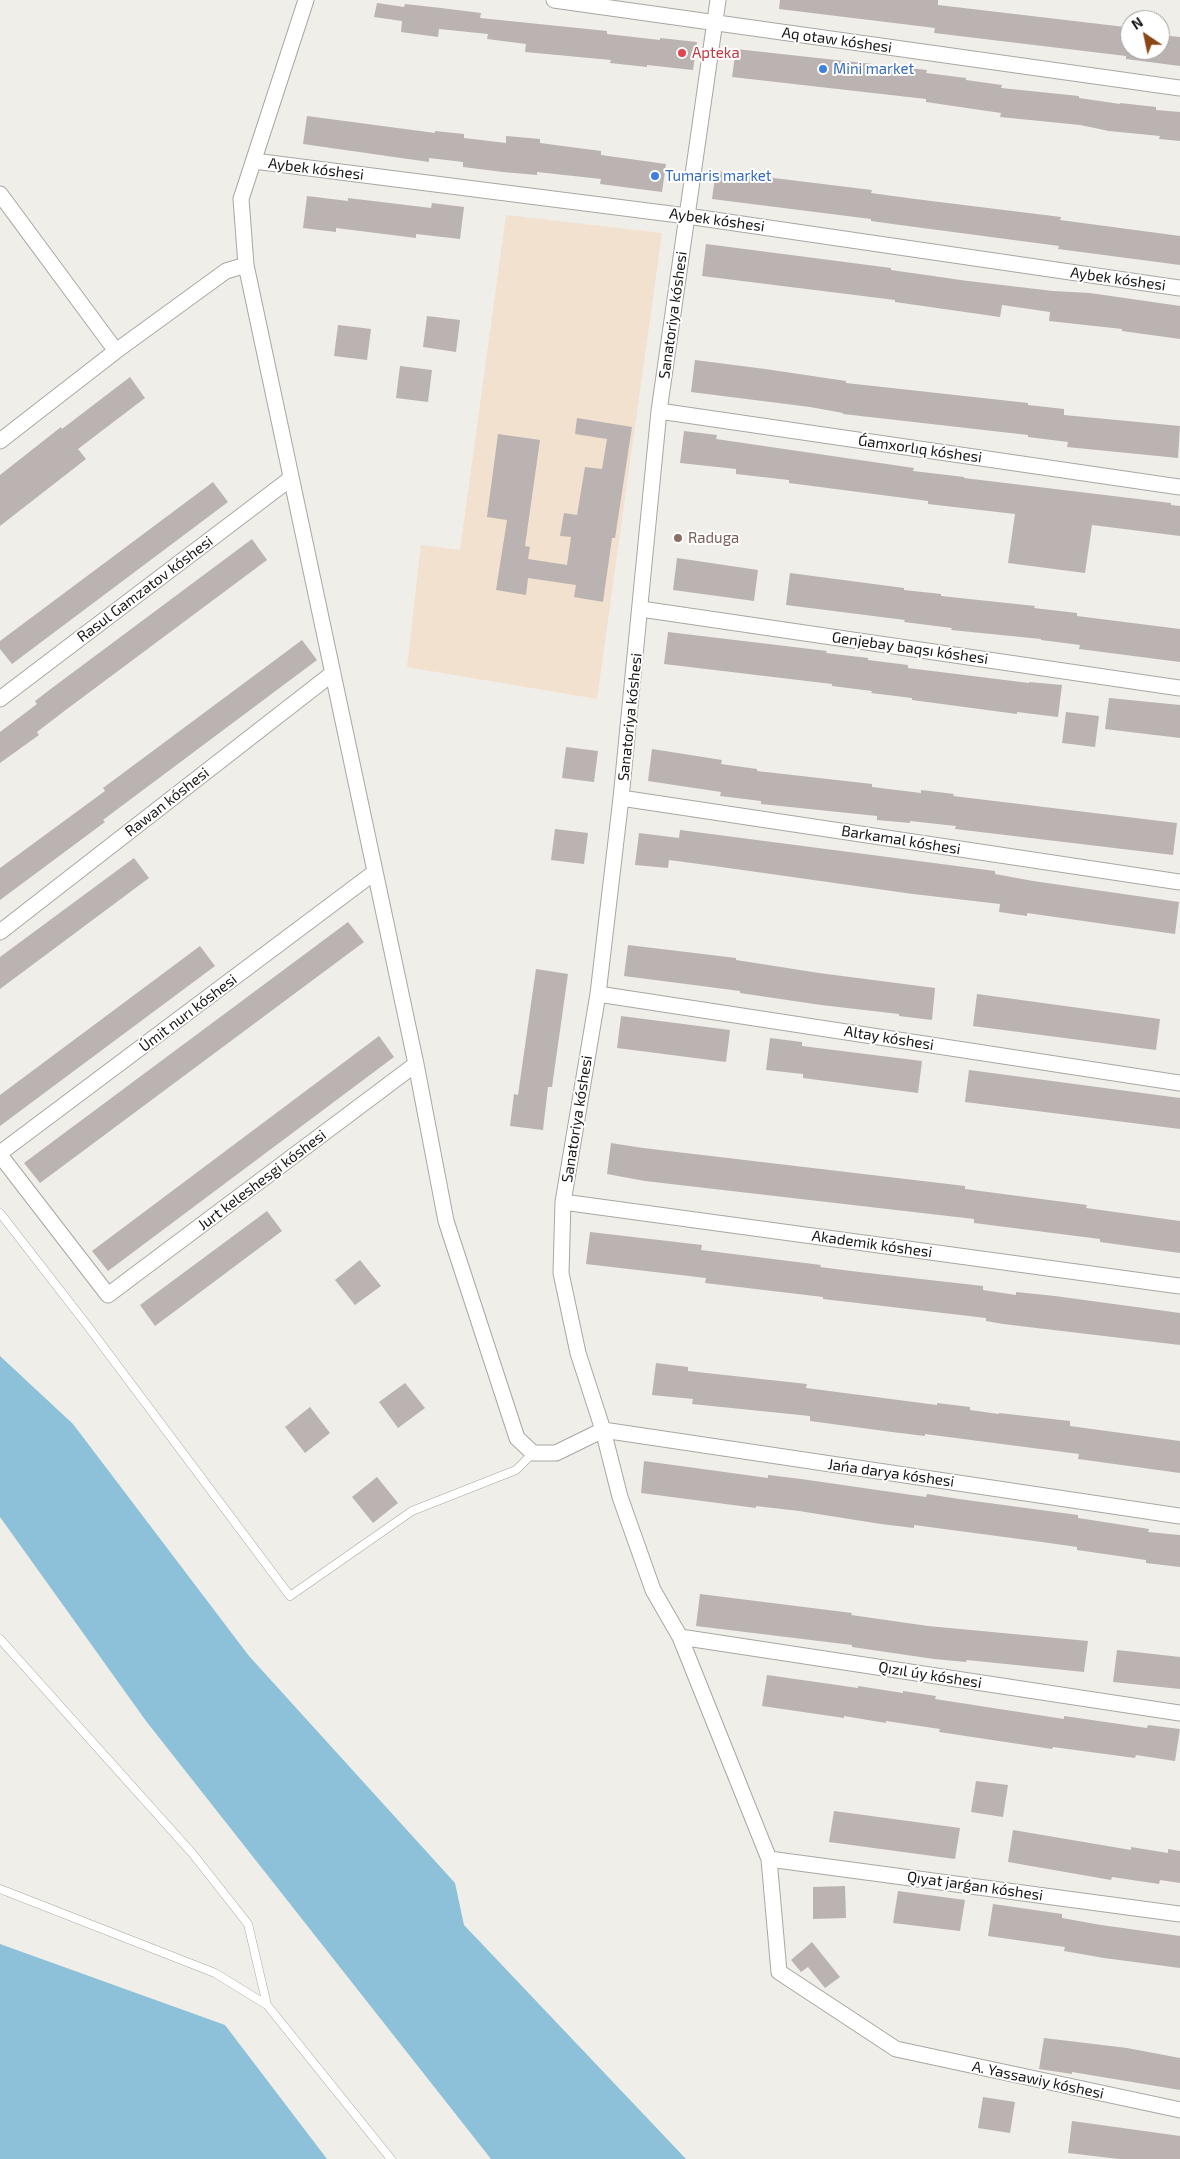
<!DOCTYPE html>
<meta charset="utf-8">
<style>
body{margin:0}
#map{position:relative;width:1180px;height:2159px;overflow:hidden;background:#efeee8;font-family:"Exo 2",sans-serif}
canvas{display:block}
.north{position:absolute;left:1120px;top:10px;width:50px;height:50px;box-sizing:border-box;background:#fff;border:1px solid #a3a2a1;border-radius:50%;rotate:326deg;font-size:14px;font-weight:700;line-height:20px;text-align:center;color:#181715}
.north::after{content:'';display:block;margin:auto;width:18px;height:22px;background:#894715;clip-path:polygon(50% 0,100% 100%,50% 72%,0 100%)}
</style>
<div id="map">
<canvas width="1180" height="2159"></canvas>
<div class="north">N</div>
</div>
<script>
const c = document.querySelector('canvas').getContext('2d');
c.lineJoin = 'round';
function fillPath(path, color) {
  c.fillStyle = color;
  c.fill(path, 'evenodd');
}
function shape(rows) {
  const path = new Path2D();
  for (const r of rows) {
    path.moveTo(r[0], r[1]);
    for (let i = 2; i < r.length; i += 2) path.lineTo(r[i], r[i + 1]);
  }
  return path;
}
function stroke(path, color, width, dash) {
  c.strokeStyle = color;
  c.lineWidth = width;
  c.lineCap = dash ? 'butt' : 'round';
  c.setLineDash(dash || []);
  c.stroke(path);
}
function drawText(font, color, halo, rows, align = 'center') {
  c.font = font + ' "Exo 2",sans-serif';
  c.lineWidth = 4;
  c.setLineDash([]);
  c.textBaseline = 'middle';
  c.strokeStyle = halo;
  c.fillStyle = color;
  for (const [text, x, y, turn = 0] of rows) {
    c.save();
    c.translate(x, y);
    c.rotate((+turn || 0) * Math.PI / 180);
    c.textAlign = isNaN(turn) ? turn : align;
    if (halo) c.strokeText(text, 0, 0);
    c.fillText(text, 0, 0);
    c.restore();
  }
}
fillPath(shape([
 [506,215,662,233,597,699,407,667,421,545,460,550]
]), '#f3e1d0');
fillPath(shape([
 [0,1356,73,1424,249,1656,455,1883,464,1925,686,2159,491,2159,146,1721,0,1517],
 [0,1944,225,2025,327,2159,0,2159]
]), '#8dc1da');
fillPath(shape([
 [780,0,938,0,938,5,1125,27,1124,30,1130,31,1130,50,1160,50,1160,35,1180,37,1180,66,1126,59,1126,56,934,33,935,28,779,9],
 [377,3,404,7,405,4,441,8,481,13,480,18,607,31,607,34,660,40,660,38,697,42,693,70,647,65,647,67,610,63,611,60,525,52,526,44,487,39,488,34,439,29,438,37,401,32,402,21,374,17],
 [736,49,927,70,926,73,966,78,966,80,1002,85,1001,88,1079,96,1079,98,1120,104,1120,103,1156,107,1156,110,1180,112,1180,141,1159,139,1160,136,1109,131,1080,125,1000,117,1001,113,926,102,926,99,732,77],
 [307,116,435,133,435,131,464,134,464,138,506,143,506,136,540,139,540,143,601,151,601,155,666,164,662,192,600,184,601,179,537,172,537,175,503,172,463,167,463,162,429,158,429,162,303,144],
 [716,171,872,190,871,193,915,199,1061,217,1060,220,1180,236,1180,265,1058,249,1059,246,900,225,871,221,871,219,712,199],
 [307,196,348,201,348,198,431,208,432,203,464,207,460,239,416,234,416,238,336,228,336,232,303,228],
 [706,244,891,268,891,270,968,281,1053,291,1090,293,1180,306,1180,339,1122,331,1122,329,1049,321,1050,312,1002,305,1000,317,895,302,895,300,702,276],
 [427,316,460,320,456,352,423,347],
 [338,325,371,329,367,360,334,356],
 [695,360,765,369,846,381,846,383,1028,403,1028,405,1064,409,1064,415,1180,426,1178,458,1067,447,1068,442,1028,437,1028,435,843,414,843,413,810,407,691,392],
 [400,366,432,370,428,402,396,398],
 [130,377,145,398,78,449,86,459,0,526,0,475,61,427,62,429],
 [577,418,632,427,615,538,612,538,603,602,574,597,576,585,528,578,526,595,496,590,507,520,487,517,498,434,540,440,525,546,530,547,528,559,567,565,571,537,560,536,564,513,577,515,585,467,602,469,607,439,575,434],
 [684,431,717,435,716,439,914,468,913,471,964,477,964,478,1171,503,1171,505,1180,506,1180,536,1092,525,1085,573,1008,563,1015,514,928,504,928,501,789,483,789,480,736,474,736,469,680,463],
 [213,482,228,502,12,664,0,649,0,641],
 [252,539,267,560,67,709,37,732,39,735,0,763,0,732,37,704,35,701,52,688],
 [677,558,758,570,754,601,673,590],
 [790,573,904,588,904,590,941,594,941,596,1035,606,1034,608,1077,613,1077,616,1180,629,1180,662,1079,649,1080,645,1041,640,1041,639,951,630,952,628,904,622,905,620,786,605],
 [668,632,827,651,826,653,868,658,868,660,908,665,908,668,1029,683,1029,682,1062,685,1058,717,1017,712,1017,714,912,700,912,698,871,693,872,691,832,686,832,684,664,664],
 [302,640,317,660,131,799,103,820,105,822,0,900,0,868,105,791,103,788],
 [1109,698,1180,705,1180,738,1105,729],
 [1066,712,1099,716,1095,747,1062,743],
 [566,747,598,751,594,782,562,778],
 [652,749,722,760,721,764,757,769,757,771,872,784,872,787,921,793,921,790,954,794,953,796,1177,823,1173,855,955,829,956,826,910,821,910,823,877,820,877,816,761,804,761,801,720,796,721,792,648,781],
 [555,829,588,833,584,864,551,860],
 [680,830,995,871,995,874,1033,881,1179,902,1175,934,1027,913,1027,916,999,912,1000,904,913,894,714,866,669,860,668,868,635,865,639,833,679,838],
 [134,858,149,878,0,989,0,957],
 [348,922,364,942,40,1183,24,1163],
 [628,945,736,958,736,960,819,973,935,988,932,1020,899,1016,899,1014,821,1005,740,993,740,991,624,976],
 [200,946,215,966,0,1126,0,1095],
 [536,969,568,974,552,1087,548,1087,543,1130,510,1126,514,1094,518,1095],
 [977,994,1160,1019,1156,1050,973,1026],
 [621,1016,730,1030,726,1062,617,1048],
 [379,1036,394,1057,108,1271,92,1251],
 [770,1038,802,1042,802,1046,922,1061,918,1093,803,1078,803,1074,766,1070],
 [969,1070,1180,1098,1180,1129,965,1102],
 [611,1143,643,1148,965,1186,965,1189,1087,1205,1086,1208,1180,1221,1180,1253,1100,1242,1100,1239,974,1223,974,1219,645,1181,607,1174],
 [267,1211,282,1231,155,1326,140,1305],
 [590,1232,702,1245,701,1250,821,1265,820,1267,859,1272,983,1286,983,1290,1016,1295,1016,1292,1055,1296,1180,1313,1180,1345,1003,1324,986,1321,986,1318,823,1299,823,1297,705,1283,706,1278,586,1264],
 [360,1260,381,1286,355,1305,335,1280],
 [656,1363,688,1367,688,1371,807,1384,806,1388,937,1405,937,1403,970,1407,970,1410,999,1414,999,1413,1070,1421,1070,1426,1180,1441,1180,1473,1078,1459,1079,1454,925,1434,925,1436,892,1432,810,1421,810,1416,692,1404,693,1399,652,1395],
 [405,1383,425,1408,398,1428,379,1402],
 [310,1407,330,1433,305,1453,285,1427],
 [644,1461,768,1478,768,1475,801,1479,926,1497,927,1494,959,1499,1078,1515,1078,1518,1149,1529,1148,1532,1180,1535,1180,1567,1146,1563,1146,1560,1077,1550,1077,1547,1042,1542,914,1525,914,1528,881,1524,799,1511,756,1506,756,1508,641,1493],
 [377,1477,398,1503,373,1523,352,1497],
 [700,1594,852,1613,851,1615,928,1626,1088,1641,1084,1672,967,1660,966,1662,934,1659,852,1647,852,1645,696,1626],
 [1117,1650,1180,1657,1180,1689,1113,1682],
 [767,1675,858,1688,858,1686,903,1693,903,1691,936,1696,935,1699,1064,1719,1064,1716,1147,1728,1148,1725,1180,1729,1175,1761,1136,1755,1135,1758,1053,1747,1052,1749,939,1732,940,1729,886,1721,886,1723,844,1716,844,1718,762,1706],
 [976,1781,1008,1785,1003,1817,971,1812],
 [834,1811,960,1828,955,1859,829,1842],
 [1013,1830,1131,1850,1131,1847,1168,1853,1168,1849,1180,1851,1180,1883,1160,1880,1159,1884,1112,1877,1111,1880,1008,1862],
 [845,1886,846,1918,813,1919,813,1887],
 [898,1891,965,1900,960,1931,893,1923],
 [993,1904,1062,1914,1062,1918,1101,1925,1180,1936,1180,1968,1104,1958,1064,1951,1065,1947,988,1936],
 [812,1942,840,1977,825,1988,808,1967,801,1972,791,1960],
 [1044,2038,1127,2048,1180,2058,1180,2090,1072,2072,1072,2074,1039,2069],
 [983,2097,1015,2102,1010,2133,978,2128],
 [1072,2121,1180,2136,1180,2159,1119,2159,1068,2153]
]), '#bab3b2');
const service = shape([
 [0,1213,87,1325,290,1596,412,1511,516,1470,533,1453],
 [0,1639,192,1853,248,1924,267,2005],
 [0,1889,215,1973,267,2005,391,2159]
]);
const minor = shape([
 [306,0,241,199,246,265,416,1064,446,1221,517,1438,533,1453,556,1453,603,1430],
 [554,0,1180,88],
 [718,0,659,411,621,798,598,994,563,1202,561,1273,578,1353,603,1430,620,1497,653,1590,680,1637,769,1859,779,1972,896,2049,1180,2110],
 [254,161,687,216,1180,288],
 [0,194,116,351],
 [659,411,1180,487],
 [0,441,116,351,226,271,246,265],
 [641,609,1180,688],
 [0,699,290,479],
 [621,798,1180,882],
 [0,932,333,673],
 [598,994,1180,1083],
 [0,1153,375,872],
 [0,1155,108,1295,416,1064],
 [563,1202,1180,1286],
 [603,1430,1180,1516],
 [680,1637,1180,1713],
 [769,1859,1180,1914]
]);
stroke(service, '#a8a7a1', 9);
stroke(minor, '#a8a7a1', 17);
stroke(service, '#fff', 8);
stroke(minor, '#fff', 15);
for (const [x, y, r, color] of [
 [682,53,5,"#e0444e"],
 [823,69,5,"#3f7fe0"],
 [655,176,5,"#3f7fe0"],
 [678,538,5,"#8d6e63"]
]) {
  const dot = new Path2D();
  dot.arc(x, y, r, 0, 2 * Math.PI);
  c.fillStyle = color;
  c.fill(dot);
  stroke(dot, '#fff', 2);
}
drawText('15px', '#181715', '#fff', [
 ["Aq otaw kóshesi",837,40,8],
 ["Aybek kóshesi",316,169,7],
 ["Aybek kóshesi",717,220,8],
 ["Aybek kóshesi",1118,279,8],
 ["Sanatoriya kóshesi",673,315,-82],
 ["Ǵamxorlıq kóshesi",920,449,8],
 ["Rasul Gamzatov kóshesi",145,589,-37],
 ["Genjebay baqsı kóshesi",910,648,8],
 ["Sanatoriya kóshesi",630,717,-84],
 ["Rawan kóshesi",167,802,-38],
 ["Barkamal kóshesi",901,840,9],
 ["Úmit nurı kóshesi",188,1013,-37],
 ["Altay kóshesi",889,1038,9],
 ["Sanatoriya kóshesi",577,1119,-81],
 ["Jurt keleshesgi kóshesi",262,1180,-37],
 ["Akademik kóshesi",872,1244,8],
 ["Jańa darya kóshesi",891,1473,8],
 ["Qızıl úy kóshesi",930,1675,9],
 ["Qıyat jarǵan kóshesi",975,1886,8],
 ["A. Yassawiy kóshesi",1038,2080,12]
]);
drawText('15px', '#be3a42', '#fff', [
 ["Apteka",692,53]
], 'left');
drawText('15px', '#366cbe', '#fff', [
 ["Mini market",833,69],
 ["Tumaris market",665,176]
], 'left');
drawText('15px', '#785e54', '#fff', [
 ["Raduga",688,538]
], 'left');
</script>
